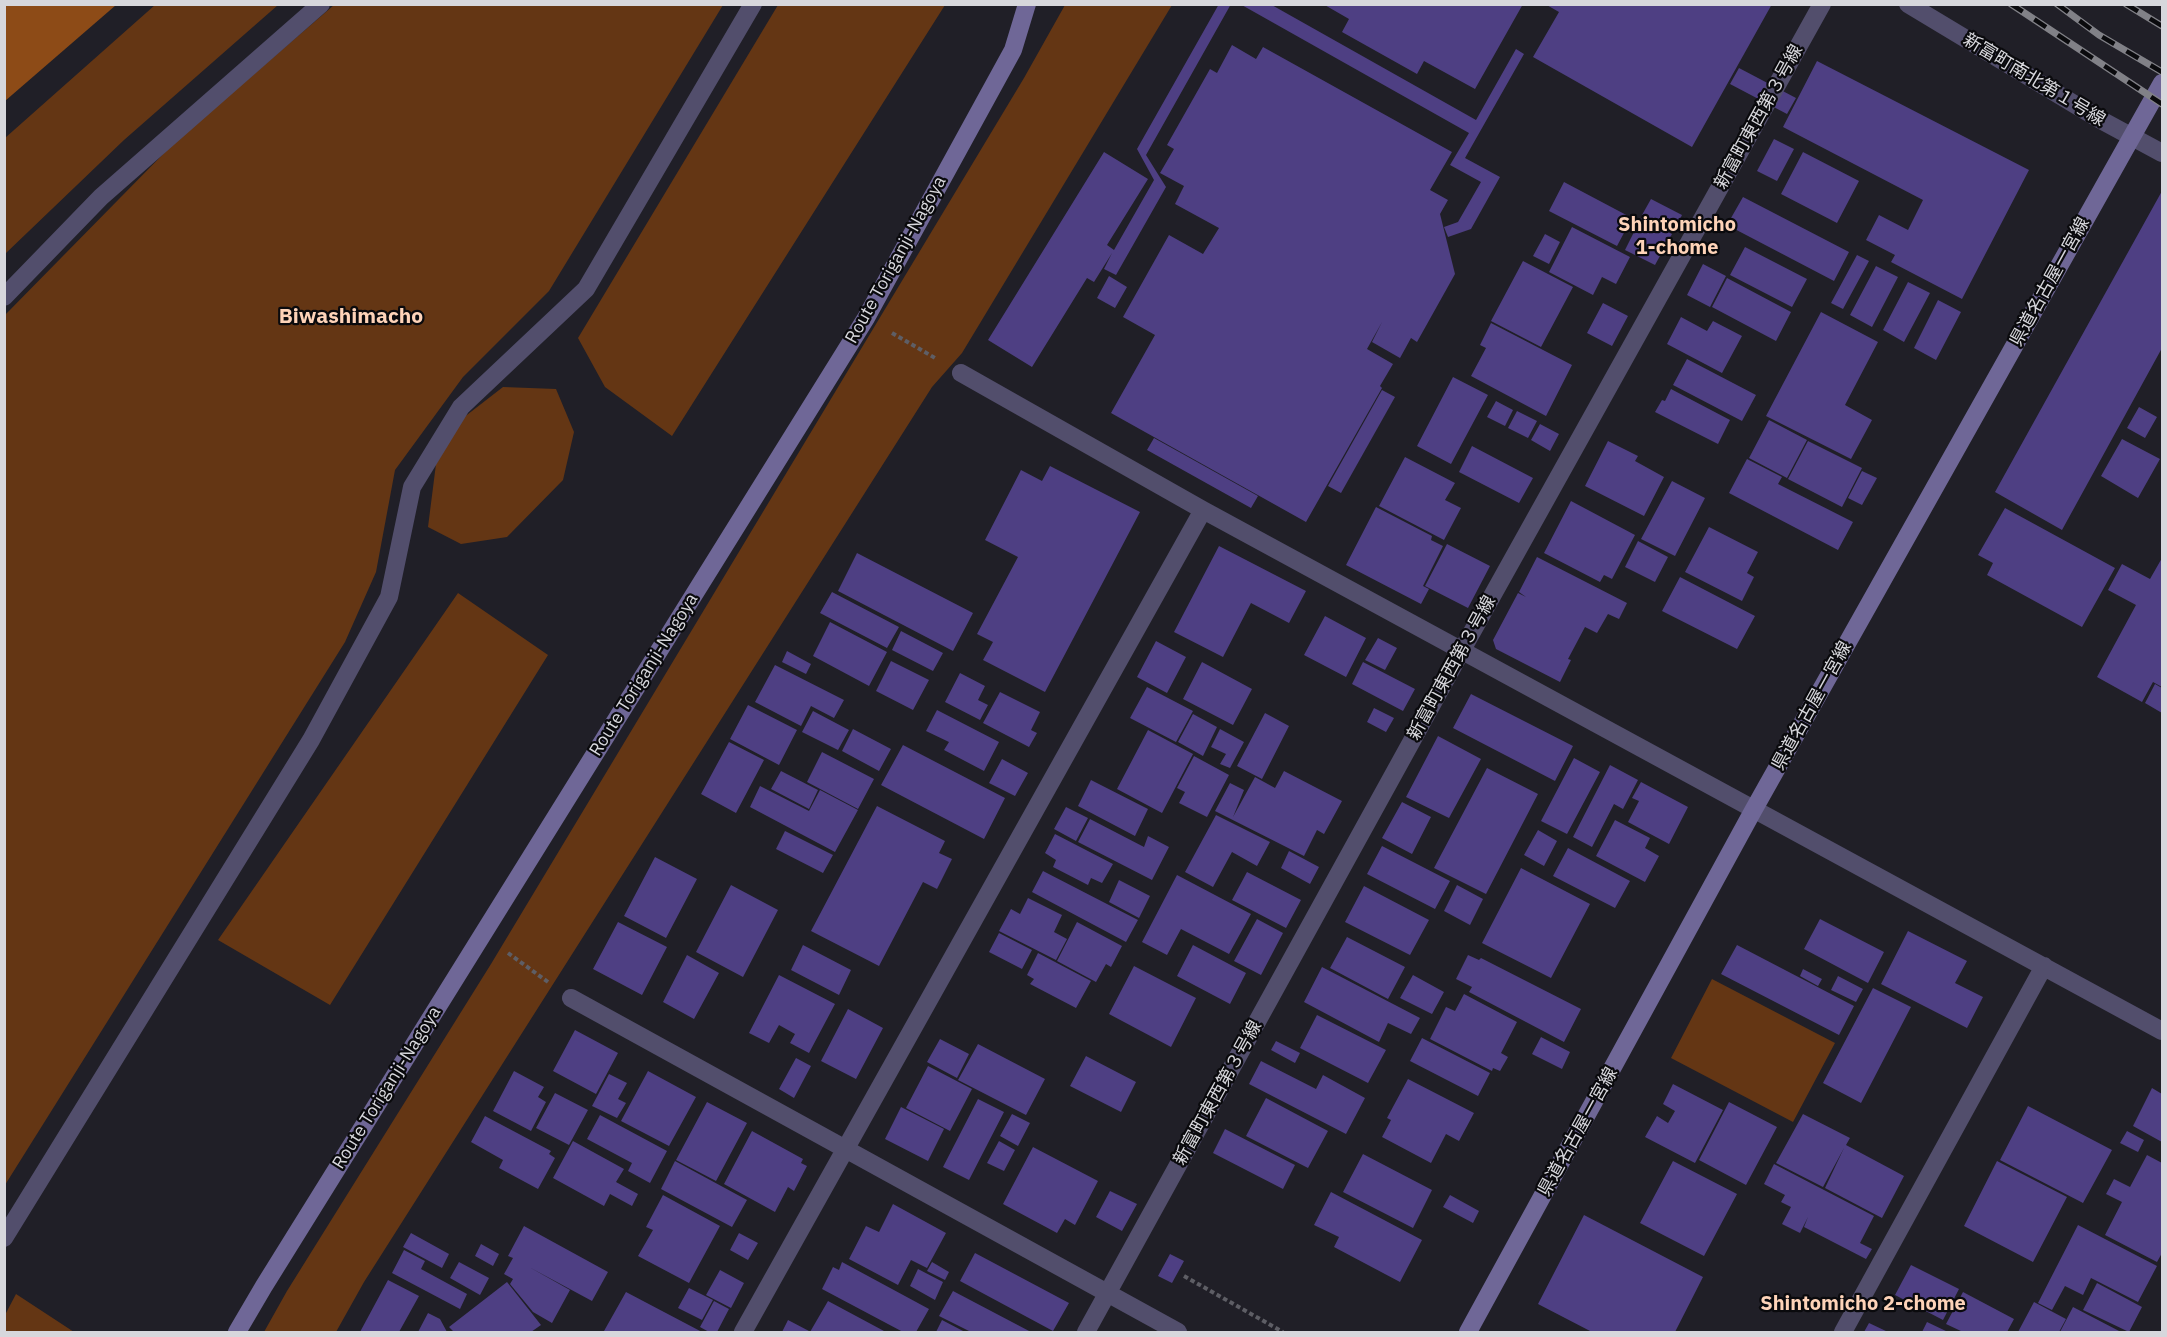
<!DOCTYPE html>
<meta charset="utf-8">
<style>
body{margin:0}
#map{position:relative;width:2167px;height:1337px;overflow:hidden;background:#201f27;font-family:"IBM Plex Sans",sans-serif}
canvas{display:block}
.frame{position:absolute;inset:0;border:6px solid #d7d7dc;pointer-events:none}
</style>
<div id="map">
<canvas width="2167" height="1337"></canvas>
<div class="frame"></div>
</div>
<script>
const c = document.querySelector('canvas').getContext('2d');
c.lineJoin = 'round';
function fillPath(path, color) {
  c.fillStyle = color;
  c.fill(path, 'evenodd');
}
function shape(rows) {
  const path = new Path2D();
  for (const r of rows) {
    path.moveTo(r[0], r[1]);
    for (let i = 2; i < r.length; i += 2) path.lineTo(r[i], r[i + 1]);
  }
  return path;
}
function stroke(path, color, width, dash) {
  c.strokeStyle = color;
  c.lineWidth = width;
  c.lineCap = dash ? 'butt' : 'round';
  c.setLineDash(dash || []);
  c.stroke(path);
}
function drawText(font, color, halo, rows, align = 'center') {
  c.font = font + ' "IBM Plex Sans","Noto Sans JP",sans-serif';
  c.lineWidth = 4.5;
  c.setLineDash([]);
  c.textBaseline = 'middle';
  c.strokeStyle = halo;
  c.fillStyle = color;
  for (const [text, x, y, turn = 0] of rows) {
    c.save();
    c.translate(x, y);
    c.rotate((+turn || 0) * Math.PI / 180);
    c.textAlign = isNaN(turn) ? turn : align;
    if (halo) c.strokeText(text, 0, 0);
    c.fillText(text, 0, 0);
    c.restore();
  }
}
fillPath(shape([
 [155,5,278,5,124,140,5,254,5,138],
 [334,5,723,5,549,291,463,377,395,470,376,572,345,642,5,1185,5,315,175,142],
 [778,5,945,5,672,436,605,387,578,338],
 [1065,5,1172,5,962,353,932,387,364,1282,336,1332,264,1332,287,1291,491,964,1024,78],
 [503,387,556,389,574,432,563,480,507,537,461,544,428,527,436,464,463,418],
 [458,593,548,655,330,1005,218,940],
 [1712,979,1835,1043,1793,1122,1671,1058],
 [16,1294,74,1332,5,1332,5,1315]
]), '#643614');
fillPath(shape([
 [5,4,116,4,116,5,5,101]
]), '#8d4b17');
fillPath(shape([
 [1219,4,1231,4,1146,155,1166,187,1116,275,1104,269,1112,253,1094,282,1087,278,1032,367,988,340,1104,152,1148,179,1107,245,1114,250,1154,180,1137,149],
 [1240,4,1270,4,1476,120,1516,49,1524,54,1465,158,1500,177,1471,229,1448,237,1444,227,1458,222,1481,182,1450,165,1469,133],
 [1323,4,1523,4,1475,89,1424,61,1417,74,1342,32,1349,19],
 [1545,4,1772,4,1692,147,1533,57,1559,12],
 [1232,45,1256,59,1263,47,1452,152,1430,190,1448,200,1440,214,1455,274,1417,342,1411,338,1400,358,1372,342,1382,322,1367,349,1393,364,1380,386,1382,388,1306,522,1111,413,1155,335,1123,317,1169,235,1203,254,1219,228,1175,204,1184,186,1160,173,1174,149,1167,145,1210,69,1217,73],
 [1817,61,2029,170,1962,299,1891,262,1895,255,1866,240,1879,215,1908,230,1923,200,1783,127],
 [1739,68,1796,98,1787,114,1730,84],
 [1774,139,1794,149,1777,181,1757,171],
 [1803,152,1859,181,1837,223,1781,194],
 [1564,182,1632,218,1617,246,1549,211],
 [2162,191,2162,348,2062,530,1995,492],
 [1743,197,1849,252,1834,281,1727,225],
 [1651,199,1682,215,1674,231,1642,215],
 [1641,218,1672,234,1655,265,1625,250],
 [1572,227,1630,257,1616,284,1602,277,1593,295,1549,272],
 [1545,234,1560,242,1549,264,1533,256],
 [1745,247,1807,279,1792,307,1730,275],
 [1857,255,1869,261,1843,309,1831,303],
 [1523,261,1573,287,1541,347,1491,321],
 [1703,264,1726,276,1710,307,1687,295],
 [1876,266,1898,277,1872,327,1850,315],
 [1109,276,1127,287,1115,308,1097,298],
 [1727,278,1791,312,1776,341,1712,307],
 [1908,282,1930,293,1904,342,1883,330],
 [1938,300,1961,312,1936,360,1914,348],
 [1603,303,1628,316,1612,346,1587,333],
 [1821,312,1878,342,1845,405,1872,420,1851,459,1766,416],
 [1681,317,1707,331,1713,321,1742,336,1722,373,1667,344],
 [1491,323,1572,365,1546,416,1471,376,1486,348,1480,345],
 [1687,359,1756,395,1742,421,1673,385],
 [1453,377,1488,395,1451,464,1417,446],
 [1671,389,1730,420,1718,444,1655,412,1662,400,1665,401],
 [1382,390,1395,397,1341,493,1328,486],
 [1496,401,1513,410,1505,426,1487,417],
 [2139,407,2157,417,2145,438,2127,428],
 [1517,411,1537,421,1528,438,1508,428],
 [1769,420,1807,440,1787,478,1749,458],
 [1540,424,1559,434,1550,451,1531,440],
 [1154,438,1258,496,1251,508,1147,450],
 [2122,439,2160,459,2138,498,2101,476],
 [1608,441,1638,456,1635,461,1664,477,1644,516,1585,486],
 [1808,441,1862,468,1842,507,1788,479],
 [1472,446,1533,478,1519,503,1459,472],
 [1405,457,1455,483,1445,500,1461,508,1444,540,1379,506],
 [1747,459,1782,477,1778,484,1853,522,1838,550,1729,493],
 [1050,466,1140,512,1045,692,983,660,993,642,977,634,1018,557,985,540,1021,470,1042,481],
 [1862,471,1877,478,1862,505,1848,498],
 [1672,481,1705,498,1675,556,1641,539],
 [1571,501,1635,535,1612,579,1604,575,1600,582,1544,553],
 [1376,507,1432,536,1431,540,1443,546,1423,586,1429,589,1421,604,1346,565],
 [2005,508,2115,568,2082,627,1987,575,1993,563,1978,555],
 [1709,527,1758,552,1747,573,1754,577,1742,601,1685,572],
 [1638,541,1668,557,1655,582,1625,567],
 [1447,544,1490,566,1468,608,1425,586],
 [1219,546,1306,591,1289,623,1251,603,1223,657,1174,632],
 [857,553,973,613,953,651,838,591],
 [1537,557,1627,603,1619,619,1608,614,1597,633,1585,627,1568,659,1571,660,1560,682,1496,649,1493,640,1518,593,1526,597,1519,592],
 [2162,558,2162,687,2153,682,2142,702,2097,677,2136,605,2108,590,2122,564,2150,579],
 [1680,577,1755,616,1737,649,1662,611],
 [832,592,899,627,887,648,820,613],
 [1325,616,1366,638,1346,677,1304,655],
 [830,622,887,652,869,686,813,656],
 [901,631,943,653,933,671,892,650],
 [1378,638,1397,648,1385,670,1365,660],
 [1156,641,1186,657,1167,693,1137,677],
 [787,651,811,664,806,674,782,662],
 [891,661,929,680,913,710,876,691],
 [1202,662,1252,689,1233,725,1183,699],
 [1363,662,1415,689,1403,711,1352,684],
 [775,665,844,700,834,718,811,706,801,726,755,702],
 [960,673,985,686,978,700,988,705,980,720,945,702],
 [2155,684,2162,688,2162,713,2145,703],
 [1147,687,1193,711,1176,742,1130,718],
 [1000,692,1040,712,1031,730,1037,733,1029,747,983,723],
 [1471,694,1573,746,1555,781,1453,728],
 [748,705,797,730,779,765,730,739],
 [1374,708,1394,718,1386,732,1367,722],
 [937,710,999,742,984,771,944,750,949,742,926,731],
 [813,711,849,730,838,750,802,732],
 [1265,713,1289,726,1262,779,1237,766],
 [1193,714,1217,727,1203,756,1178,742],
 [853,729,891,749,879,771,842,751],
 [1220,729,1244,742,1230,768,1220,764,1226,754,1211,747],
 [1148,730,1193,754,1162,813,1117,789],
 [1438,736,1481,759,1449,818,1406,797],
 [729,742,764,760,736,813,701,794],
 [903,745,1005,798,984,839,881,785],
 [822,752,874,779,858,809,807,782],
 [1194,756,1229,775,1207,817,1179,803,1185,792,1177,788],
 [1574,758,1600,772,1567,834,1541,821],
 [1002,759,1028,773,1015,796,989,783],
 [1610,765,1638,780,1623,809,1614,804,1592,847,1573,837],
 [1487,768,1538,794,1486,894,1434,868],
 [781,771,818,790,809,809,771,789],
 [1284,771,1342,801,1324,834,1317,830,1304,856,1215,811,1230,783,1244,790,1233,817,1255,777,1275,788],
 [1091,780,1148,809,1135,836,1078,806],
 [1641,782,1688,807,1669,844,1628,822,1639,801,1632,798],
 [760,786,809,811,820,790,858,810,835,852,750,807],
 [1402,802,1431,817,1412,854,1382,838],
 [877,806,945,841,939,853,952,859,937,889,923,882,879,966,811,931],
 [1066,807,1088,818,1076,841,1054,829],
 [1216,815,1270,842,1257,866,1232,852,1213,887,1185,872],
 [1090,819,1144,847,1148,836,1169,847,1152,880,1078,842],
 [1615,820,1650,838,1645,848,1659,856,1645,882,1596,856],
 [1538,830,1557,841,1544,866,1524,855],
 [785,831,833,855,823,873,776,849],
 [1055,834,1113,864,1102,883,1091,878,1088,885,1053,867,1056,860,1045,853],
 [1382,846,1450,881,1435,909,1367,874],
 [1568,848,1630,881,1615,908,1553,876],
 [1289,851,1319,867,1310,884,1281,868],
 [655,857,697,879,666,938,624,916],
 [1521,868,1590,904,1551,978,1482,943],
 [1043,871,1138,920,1126,942,1032,892],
 [1247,872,1301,900,1286,928,1232,900],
 [1177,875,1251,914,1229,954,1181,929,1167,955,1142,942],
 [1119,880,1150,896,1139,918,1109,902],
 [731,885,778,910,743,977,696,952],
 [1457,885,1483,899,1470,925,1444,911],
 [1364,886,1429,920,1410,955,1345,922],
 [1028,898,1062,915,1054,932,1067,939,1056,960,999,931,1011,909,1020,914],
 [1257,919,1283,933,1261,975,1234,961],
 [1820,919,1884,952,1868,983,1804,949],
 [618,922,667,947,642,995,593,969],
 [1077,922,1122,946,1111,967,1106,964,1096,982,1057,961],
 [1908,931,1967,961,1955,983,1983,997,1967,1028,1881,984],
 [999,933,1032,950,1022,969,989,952],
 [1347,937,1405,967,1388,999,1330,968],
 [803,945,851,970,839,995,791,970],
 [1193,945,1246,973,1230,1004,1177,976],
 [1737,945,1854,1006,1839,1035,1721,974],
 [1038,953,1091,981,1076,1008,1030,984,1034,979,1027,975],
 [687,955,719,973,694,1019,663,1002],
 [1468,955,1479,960,1481,958,1581,1009,1564,1042,1469,992,1472,987,1456,979],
 [1134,966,1196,998,1171,1047,1109,1014],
 [1322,967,1420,1018,1411,1034,1388,1023,1379,1042,1304,1002],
 [1803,969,1822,979,1818,986,1800,976],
 [779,975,835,1004,809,1053,790,1043,795,1034,779,1025,769,1043,749,1033],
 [1413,975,1444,992,1432,1014,1400,998],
 [1838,976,1863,989,1856,1002,1831,990],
 [1873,988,1911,1007,1861,1103,1823,1083],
 [1464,994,1517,1022,1501,1053,1508,1057,1500,1071,1493,1068,1492,1071,1430,1039,1446,1007,1455,1011],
 [848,1009,883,1028,856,1079,821,1061],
 [1317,1015,1386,1050,1368,1083,1300,1048],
 [575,1030,618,1053,596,1094,553,1071],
 [1541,1037,1570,1052,1562,1069,1532,1054],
 [1422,1038,1490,1073,1478,1096,1410,1061],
 [940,1039,969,1054,957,1078,927,1062],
 [1276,1041,1300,1053,1295,1063,1271,1050],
 [978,1044,1045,1079,1026,1115,958,1080],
 [1086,1056,1136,1082,1121,1112,1070,1086],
 [796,1058,811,1066,794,1098,779,1089],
 [1261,1061,1316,1089,1323,1075,1365,1098,1346,1134,1249,1084],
 [928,1066,972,1089,950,1131,906,1108],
 [514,1071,544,1087,538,1097,546,1102,531,1131,493,1111],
 [648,1071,696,1097,669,1146,621,1121],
 [609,1074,627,1083,618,1099,626,1103,617,1118,592,1106],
 [1408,1079,1474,1113,1459,1141,1446,1134,1431,1163,1382,1137,1391,1120,1387,1118],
 [1673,1084,1723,1110,1695,1163,1645,1137,1657,1116,1668,1123,1675,1111,1663,1104],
 [2152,1088,2162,1094,2162,1142,2133,1126],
 [555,1093,588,1110,569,1145,536,1128],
 [1266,1098,1328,1131,1308,1168,1246,1136],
 [978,1099,1004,1112,969,1180,943,1167],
 [707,1102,747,1123,716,1181,676,1160],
 [1729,1102,1777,1127,1746,1185,1699,1160],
 [2028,1106,2112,1150,2083,1203,2000,1160],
 [901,1107,944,1129,928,1161,885,1139],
 [1012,1114,1030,1123,1018,1146,1000,1136],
 [1803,1114,1850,1138,1846,1145,1904,1176,1882,1218,1825,1188,1844,1148,1823,1187,1776,1163],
 [600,1115,667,1151,650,1183,628,1171,632,1163,587,1139],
 [485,1116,551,1151,549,1154,555,1158,538,1189,499,1168,503,1160,471,1142],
 [1225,1129,1295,1165,1283,1189,1213,1153],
 [752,1131,803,1159,801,1163,807,1166,794,1191,788,1187,775,1212,724,1184],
 [2127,1131,2144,1140,2138,1152,2120,1143],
 [573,1141,624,1169,616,1182,638,1194,632,1206,610,1194,604,1206,553,1178],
 [999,1141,1015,1150,1004,1171,987,1163],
 [1033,1147,1098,1181,1075,1225,1065,1219,1057,1233,1003,1204],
 [1363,1154,1432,1190,1413,1228,1343,1192],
 [2147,1155,2162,1163,2162,1253,2157,1262,2105,1235,2122,1202,2106,1194,2114,1179,2130,1187],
 [675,1161,747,1200,732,1227,661,1189],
 [1673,1161,1737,1194,1704,1256,1640,1223],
 [1997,1161,2067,1197,2033,1262,1964,1226],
 [1774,1164,1874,1216,1860,1243,1872,1249,1866,1259,1804,1227,1808,1217,1800,1233,1782,1224,1791,1207,1781,1202,1785,1195,1764,1184],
 [1110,1191,1137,1204,1122,1231,1096,1217],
 [1331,1192,1422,1240,1400,1282,1334,1247,1339,1237,1314,1225],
 [663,1195,720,1226,689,1283,638,1256,653,1230,646,1227],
 [1450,1195,1479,1211,1473,1223,1443,1207],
 [893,1204,946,1233,927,1268,911,1260,898,1285,849,1259,866,1226,879,1232],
 [1584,1215,1703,1277,1675,1332,1592,1332,1538,1304],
 [2078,1225,2157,1266,2138,1302,2091,1278,2083,1295,2065,1286,2052,1310,2038,1303],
 [524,1226,608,1272,592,1301,529,1267,570,1290,552,1323,533,1312,510,1284,513,1279,504,1274,513,1258,508,1256],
 [411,1233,449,1254,442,1268,403,1247],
 [739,1233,758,1243,748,1260,730,1250],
 [481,1244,499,1254,493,1266,475,1256],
 [404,1250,425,1261,421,1269,467,1294,460,1309,392,1273],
 [975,1253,1069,1303,1053,1331,960,1281],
 [1170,1254,1184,1261,1172,1283,1158,1276],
 [459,1262,489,1278,480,1295,450,1278],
 [842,1262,929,1309,916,1332,903,1332,822,1289,833,1267,839,1270],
 [932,1262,949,1272,945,1280,927,1271],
 [1911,1265,1959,1289,1943,1320,1895,1295],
 [918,1269,943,1282,935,1300,910,1286],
 [720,1270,744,1283,731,1308,706,1295],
 [388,1280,419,1296,399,1332,360,1332],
 [507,1282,541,1325,531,1332,454,1332,449,1327],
 [2097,1283,2142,1307,2129,1332,2083,1310],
 [689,1288,713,1300,702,1320,678,1308],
 [953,1291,1031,1332,971,1332,939,1316],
 [626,1292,702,1332,606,1332,604,1331],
 [1963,1292,2014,1319,2007,1332,1963,1332,1946,1324],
 [714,1301,729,1309,717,1332,709,1332,700,1327],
 [828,1301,884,1331,883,1332,810,1332],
 [2034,1302,2066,1319,2059,1332,2018,1332],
 [2073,1307,2121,1332,2060,1332],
 [428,1313,440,1319,447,1332,418,1332],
 [788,1320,809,1331,808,1332,782,1332],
 [942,1320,965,1332,936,1332],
 [1927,1322,1948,1332,1922,1332],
 [1869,1323,1888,1332,1864,1332]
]), '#4e3f83');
stroke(shape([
 [892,333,935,358],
 [508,953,548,982],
 [1184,1276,1283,1332]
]), '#5e5e65', 4, [4.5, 3]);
stroke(shape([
 [4,297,101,197,321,4],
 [4,1238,311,740,389,597,412,487,461,407,586,289,753,4]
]), '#524e6c', 18);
stroke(shape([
 [1908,4,2099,119,2162,153],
 [961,373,1203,510,2162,1031],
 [571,998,1178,1332],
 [743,1332,1203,510],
 [1086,1332,1462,650,1822,4],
 [1843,1332,2044,966]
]), '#524e6c', 18);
stroke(shape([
 [237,1332,264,1286,866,318,1013,50,1027,4],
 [1468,1332,1754,809,2162,83]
]), '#6f6797', 18);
const rail = shape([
 [2011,4,2162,104],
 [2057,4,2099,35,2162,72],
 [2126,4,2162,26]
]);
stroke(rail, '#818187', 7);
stroke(rail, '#0a0a0d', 4.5, [14]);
drawText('18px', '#d7d7dc', '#0a0a0d', [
 ["新富町南北第１号線",2034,80,31],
 ["新富町東西第３号線",1759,117,-61],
 ["Route Toriganji-Nagoya",896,260,-61],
 ["県道名古屋一宮線",2050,282,-61],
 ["新富町東西第３号線",1452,668,-61],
 ["Route Toriganji-Nagoya",644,675,-58],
 ["県道名古屋一宮線",1812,706,-61],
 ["Route Toriganji-Nagoya",387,1088,-58],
 ["新富町東西第３号線",1218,1093,-61],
 ["県道名古屋一宮線",1578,1132,-61]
]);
drawText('bold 20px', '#fed3b8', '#0a0a0d', [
 ["Shintomicho",1677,225],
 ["1-chome",1677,248],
 ["Shintomicho 2-chome",1863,1304]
]);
drawText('bold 21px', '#fed3b8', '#0a0a0d', [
 ["Biwashimacho",351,317]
]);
</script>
